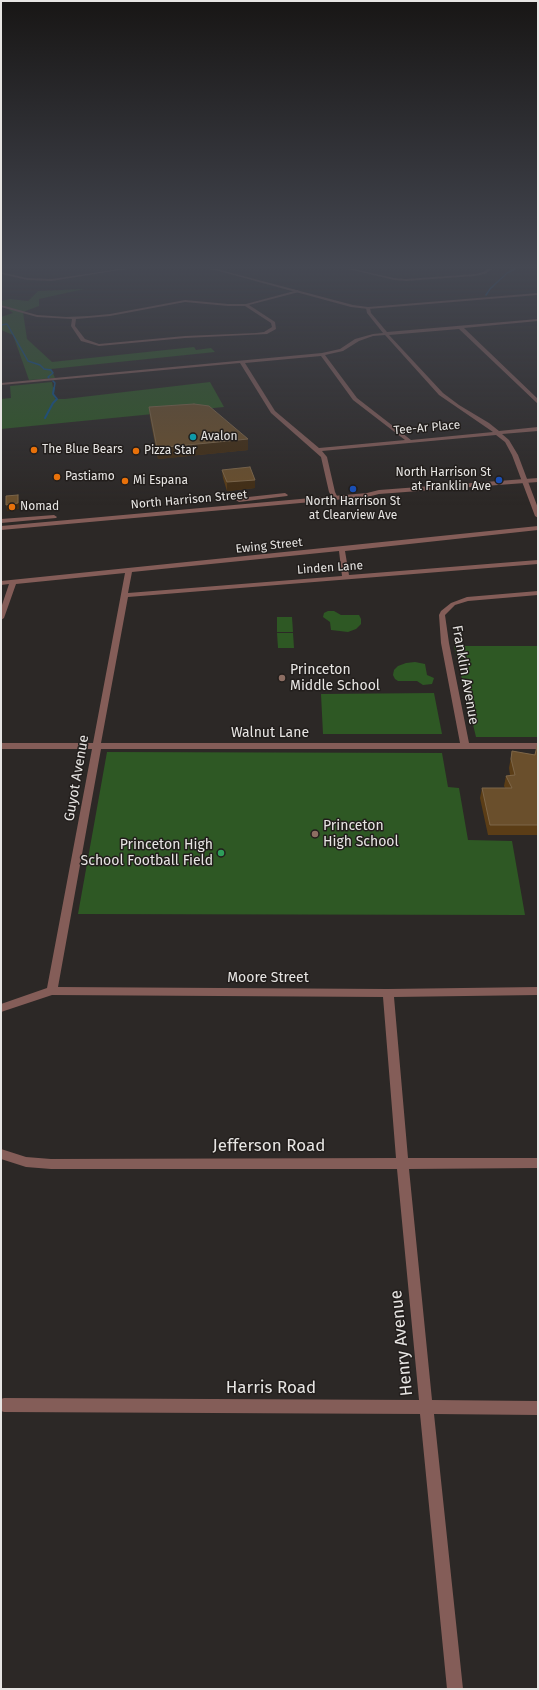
<!DOCTYPE html>
<style>
body{margin:0}
#map{position:relative;width:539px;height:1690px;overflow:hidden;background:#2c2826;font-family:"Fira Sans",sans-serif}
canvas{display:block}
.frame{position:absolute;inset:0;border:2px solid #e7e5e3;pointer-events:none}
</style>
<div id="map">
<canvas width="539" height="1690"></canvas>
<div class="frame"></div>
</div>
<script>
const c = document.querySelector('canvas').getContext('2d');
c.lineJoin = 'round';
function fillPath(path, color) {
  c.fillStyle = color;
  c.fill(path, 'evenodd');
}
function shape(rows) {
  const path = new Path2D();
  for (const r of rows) {
    path.moveTo(r[0], r[1]);
    for (let i = 2; i < r.length; i += 2) path.lineTo(r[i], r[i + 1]);
  }
  return path;
}
function stroke(path, color, width, dash) {
  c.strokeStyle = color;
  c.lineWidth = width;
  c.lineCap = dash ? 'butt' : 'round';
  c.setLineDash(dash || []);
  c.stroke(path);
}
function drawText(font, color, halo, rows, align = 'center') {
  c.font = font + ' "Fira Sans",sans-serif';
  c.lineWidth = 3;
  c.setLineDash([]);
  c.textBaseline = 'middle';
  c.strokeStyle = halo;
  c.fillStyle = color;
  for (const [text, x, y, turn = 0] of rows) {
    c.save();
    c.translate(x, y);
    c.rotate((+turn || 0) * Math.PI / 180);
    c.textAlign = isNaN(turn) ? turn : align;
    if (halo) c.strokeText(text, 0, 0);
    c.fillText(text, 0, 0);
    c.restore();
  }
}
fillPath(shape([
 [84,289,39,299,39,306,23,312,27,339,52,362,194,347,196,350,211,348,215,352,51,369,55,378,29,380,13,335,1,330,1,317,13,313,1,304,1,301,10,299,28,301,38,291],
 [52,382,55,399,65,399,210,382,224,407,1,429,1,399,11,398,10,386],
 [328,611,334,611,341,615,359,615,361,619,361,624,356,629,348,632,331,630,330,622,323,617,324,613],
 [277,617,292,617,293,632,277,632],
 [277,633,293,633,294,648,278,648],
 [454,646,538,646,538,737,476,737],
 [415,662,425,664,427,675,434,678,432,684,423,685,417,681,398,681,395,679,393,675,394,670,398,666,406,663],
 [434,693,442,734,323,734,321,694],
 [107,752,442,753,448,787,459,788,468,840,512,841,525,915,78,914]
]), '#2e5824');
stroke(shape([
 [486,295,490,289,507,273,515,269],
 [1,325,7,324,28,361,40,365,44,369,51,370,53,373,48,377,49,378],
 [53,381,55,383,54,389]
]), '#0d548e', 1.5);
stroke(shape([
 [45,418,53,403,57,399,53,394,54,388]
]), '#0d548e', 2);
fillPath(shape([
 [119,269,126,269,52,281,27,280,1,274,1,272,27,278,52,279,119,269],
 [348,269,354,269,394,278,406,279,475,274,483,272,488,269,492,269,485,274,475,276,406,281,394,280,348,269],
 [298,290,299,292,249,305,275,322,276,329,267,334,185,338,99,346,81,341,71,326,72,319,37,317,1,307,1,305,37,315,66,317,89,316,110,314,185,300,228,304,246,304,298,290],
 [185,302,228,306,245,306,271,323,272,327,264,332,256,333,185,336,99,344,85,339,75,326,76,319,110,316,185,302],
 [368,307,370,308,371,313,387,332,538,319,538,321,464,328,538,399,538,404,459,329,389,335,443,393,459,405,489,423,499,431,538,427,538,431,502,434,509,440,518,455,538,508,538,518,535,516,512,455,505,442,496,435,322,451,327,457,335,492,338,498,333,499,329,492,321,457,271,413,240,363,1,385,1,383,322,353,340,349,355,339,373,334,383,333,367,313,366,308,368,307],
 [385,335,439,395,493,432,411,440,357,398,325,355,343,351,359,341,373,336,385,335],
 [321,356,353,400,405,440,319,448,275,411,245,363,321,356],
 [538,526,538,530,345,551,349,575,538,560,538,564,128,597,101,743,460,743,441,643,439,615,441,611,451,603,467,597,538,591,538,595,468,601,455,605,445,615,449,643,469,743,538,743,538,749,101,749,58,987,388,989,538,987,538,995,394,997,408,1158,538,1158,538,1168,409,1169,432,1400,538,1401,538,1415,434,1414,463,1689,447,1689,420,1414,4,1412,1,1411,1,1399,4,1398,419,1400,397,1169,51,1169,26,1167,1,1159,1,1149,26,1157,51,1159,396,1158,383,997,52,995,1,1012,1,1004,47,988,92,749,1,749,1,743,93,743,125,573,16,584,4,618,1,620,1,608,9,584,1,585,1,581,538,526],
 [339,551,342,576,128,593,132,572,339,551]
]), '#845d58');
fillPath(shape([
 [211,269,217,269,353,305,368,307,538,293,538,295,368,309,351,307,211,269],
 [538,478,538,482,379,494,367,497,1,530,1,526,367,493,379,490,538,478],
 [285,493,288,495,287,496,239,502,236,500,239,498,285,493],
 [54,515,57,517,56,518,1,523,1,519,54,515]
]), '#845d58');
fillPath(shape([
 [149,407,248,450,158,459,150,418],
 [222,470,255,488,227,491,223,478],
 [538,746,538,835,488,835,480,798,482,788,505,788,504,786,506,776,510,775,509,768,512,751,534,755]
]), '#5b3d16');
fillPath(shape([
 [248,439,248,450,158,459,157,448],
 [255,480,255,488,227,491,227,482],
 [18,495,19,501,19,509,7,511,6,505]
]), '#422d13');
const building = shape([
 [194,404,209,406,248,439,157,448,149,407,194,404],
 [250,467,255,480,227,482,222,470,250,467],
 [18,495,18,503,6,505,6,496,18,495],
 [537,746,538,746,538,825,490,825,482,788,512,788,506,776,515,775,511,759,512,751,535,755,537,746]
]);
fillPath(building, '#6a4f2c');
stroke(building, '#7d6649', 1);
const sky = c.createLinearGradient(0, 0, 0, 505);
sky.addColorStop(0, '#181615');
sky.addColorStop(0.53, '#454852');
sky.addColorStop(1, '#45485200');
c.fillStyle = sky;
c.fillRect(0, 0, 539, 505);
for (const [x, y, r, color] of [
 [193,437,4,"#0f9aa8"],
 [34,450,4,"#e8710a"],
 [136,451,4,"#e8710a"],
 [57,477,4,"#e8710a"],
 [499,480,4,"#1a4fb4"],
 [125,481,4,"#e8710a"],
 [353,489,4,"#1a4fb4"],
 [12,507,4,"#e8710a"],
 [282,678,4,"#8d6e63"],
 [315,834,4,"#8d6e63"],
 [221,853,4,"#2e9e5b"]
]) {
  const dot = new Path2D();
  dot.arc(x, y, r, 0, 2 * Math.PI);
  c.fillStyle = color;
  c.fill(dot);
  stroke(dot, '#221e1c', 1.5);
}
drawText('12px', '#e7e5e3', '#221e1c', [
 ["Tee-Ar Place",427,428,-5],
 ["North Harrison Street",189,500,-5],
 ["Ewing Street",269,546,-6],
 ["Linden Lane",330,568,-4]
]);
drawText('12px', '#e7e5e3', '#221e1c', [
 ["Avalon",201,437],
 ["The Blue Bears",42,450],
 ["Pizza Star",144,451],
 ["North Harrison St",491,473,"right"],
 ["at Franklin Ave",491,487,"right"],
 ["Pastiamo",65,477],
 ["Mi Espana",133,481],
 ["North Harrison St",353,502,"center"],
 ["at Clearview Ave",353,516,"center"],
 ["Nomad",20,507]
], 'left');
drawText('14px', '#e7e5e3', '#221e1c', [
 ["Princeton",290,670],
 ["Middle School",290,686],
 ["Princeton",323,826],
 ["High School",323,842],
 ["Princeton High",213,845,"right"],
 ["School Football Field",213,861,"right"]
], 'left');
drawText('14px', '#e7e5e3', '#221e1c', [
 ["Franklin Avenue",465,675,80],
 ["Walnut Lane",270,733],
 ["Guyot Avenue",77,778,-80],
 ["Moore Street",268,978]
]);
drawText('17px', '#e7e5e3', '#221e1c', [
 ["Jefferson Road",269,1146],
 ["Henry Avenue",402,1343,-96],
 ["Harris Road",271,1388]
]);
</script>
